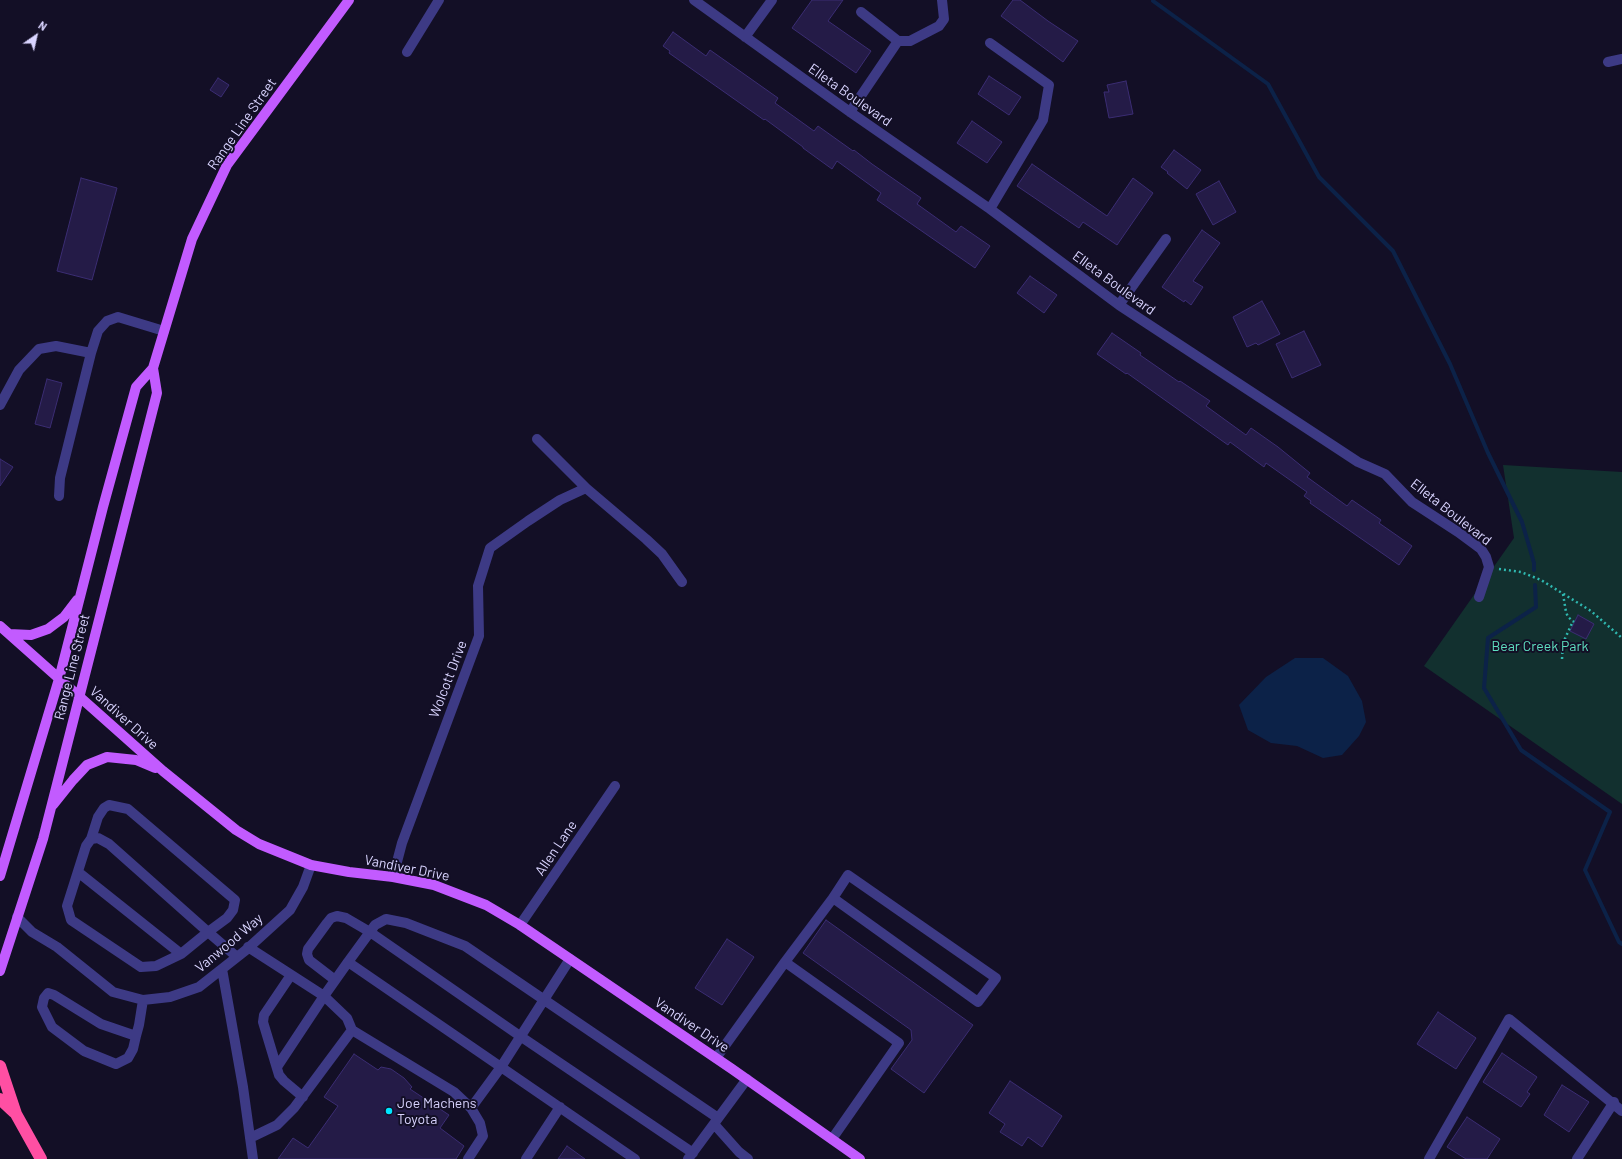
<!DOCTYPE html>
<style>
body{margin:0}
#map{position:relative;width:1622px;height:1159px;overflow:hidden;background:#130f26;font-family:Barlow,sans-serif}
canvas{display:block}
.north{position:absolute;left:16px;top:16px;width:40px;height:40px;-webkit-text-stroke:3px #130f26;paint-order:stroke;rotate:34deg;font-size:11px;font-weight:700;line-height:16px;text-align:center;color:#d9d4ff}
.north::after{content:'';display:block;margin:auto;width:14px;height:18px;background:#d9d4ff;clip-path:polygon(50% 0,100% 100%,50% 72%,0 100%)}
</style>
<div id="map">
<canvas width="1622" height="1159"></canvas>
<div class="north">N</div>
</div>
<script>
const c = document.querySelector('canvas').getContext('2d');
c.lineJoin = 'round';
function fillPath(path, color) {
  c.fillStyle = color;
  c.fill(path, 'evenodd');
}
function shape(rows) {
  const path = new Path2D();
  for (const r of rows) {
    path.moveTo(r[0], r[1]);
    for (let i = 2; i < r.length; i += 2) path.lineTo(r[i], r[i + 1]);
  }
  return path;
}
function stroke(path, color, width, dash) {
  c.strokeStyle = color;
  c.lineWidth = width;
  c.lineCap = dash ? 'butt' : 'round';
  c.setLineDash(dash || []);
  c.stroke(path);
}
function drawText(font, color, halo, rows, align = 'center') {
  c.font = font + ' Barlow,sans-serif';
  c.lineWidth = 4;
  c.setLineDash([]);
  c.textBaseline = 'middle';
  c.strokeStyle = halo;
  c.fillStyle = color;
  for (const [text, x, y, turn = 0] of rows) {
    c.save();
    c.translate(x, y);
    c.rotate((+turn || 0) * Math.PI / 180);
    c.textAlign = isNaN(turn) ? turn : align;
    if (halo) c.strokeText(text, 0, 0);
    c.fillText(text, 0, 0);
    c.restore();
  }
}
fillPath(shape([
 [1503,465,1622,472,1622,804,1424,666,1514,538]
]), '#12302f');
fillPath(shape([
 [1295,658,1323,658,1348,676,1362,701,1366,722,1359,736,1342,755,1323,758,1297,746,1271,743,1248,730,1239,705,1266,677]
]), '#0c2248');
stroke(shape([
 [1153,1,1268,84,1319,177,1393,251,1450,364,1488,453,1522,522,1534,563,1534,570],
 [1535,585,1536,607,1488,638,1484,688,1521,750,1610,812,1585,870,1619,942,1622,944]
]), '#0c2248', 4);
const building = shape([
 [812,0,843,0,828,21,871,51,856,73,792,28,812,0],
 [1013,0,1020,0,1048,21,1078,41,1063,62,1001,16,1013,0],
 [673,32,706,56,710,50,778,98,775,103,814,131,818,126,853,151,854,150,872,164,921,198,917,204,956,232,961,226,990,246,975,268,877,200,881,193,837,161,832,169,803,148,803,147,765,119,764,120,669,53,670,51,663,46,673,32],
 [989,76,1021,97,1009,115,978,94,989,76],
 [218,78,229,85,221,97,210,90,218,78],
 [1126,81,1133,114,1109,118,1104,92,1109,92,1107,85,1126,81],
 [972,121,1002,142,987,163,957,143,972,121],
 [1174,150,1201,170,1187,189,1167,173,1168,172,1161,167,1174,150],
 [1032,164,1107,216,1133,178,1153,193,1117,245,1083,222,1079,228,1017,186,1032,164],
 [81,178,117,188,92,280,57,271,81,178],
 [1219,181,1236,212,1213,225,1196,194,1219,181],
 [1202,230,1220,243,1193,281,1203,287,1191,305,1185,300,1184,302,1162,287,1202,230],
 [1030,276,1057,295,1044,313,1017,293,1030,276],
 [1262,301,1280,334,1258,345,1256,343,1247,347,1233,317,1262,301],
 [1304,331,1321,365,1292,378,1276,344,1304,331],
 [1112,333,1141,353,1140,355,1179,382,1180,381,1210,401,1206,406,1246,435,1251,428,1278,447,1310,473,1307,477,1347,506,1352,500,1381,520,1379,523,1412,546,1399,565,1310,503,1311,501,1304,496,1307,492,1266,463,1264,467,1230,442,1228,445,1127,373,1126,374,1097,354,1112,333],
 [47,379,62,383,50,428,35,424,47,379],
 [0,459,13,467,0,486,0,459],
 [1578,615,1594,624,1586,639,1570,631,1578,615],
 [826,920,973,1025,924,1093,891,1069,912,1040,911,1030,803,953,826,920],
 [727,939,754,957,722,1005,695,988,727,939],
 [1438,1012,1476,1038,1456,1069,1417,1044,1438,1012],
 [1502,1053,1537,1077,1527,1092,1530,1094,1521,1107,1483,1082,1502,1053],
 [354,1054,378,1070,381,1067,391,1069,404,1078,412,1087,410,1089,449,1115,440,1128,464,1146,456,1159,278,1159,293,1138,308,1148,338,1106,324,1097,354,1054],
 [1010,1081,1062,1116,1042,1147,1028,1137,1022,1146,1000,1132,1005,1124,989,1113,1010,1081],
 [1562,1085,1589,1102,1569,1132,1544,1115,1562,1085],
 [1467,1117,1500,1139,1487,1159,1466,1159,1447,1147,1467,1117],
 [567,1146,585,1159,558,1159,567,1146]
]);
fillPath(building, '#241b47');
stroke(building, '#3b2d73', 1);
stroke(shape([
 [1499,569,1521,572,1541,580,1591,611,1622,638],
 [1563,594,1566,612,1568,617,1574,622],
 [1562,659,1563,643,1573,621]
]), '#2fb8b0', 2.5, [2, 3]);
stroke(shape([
 [694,0,850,112,990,209,1119,305,1358,462,1385,474,1412,502,1458,532,1481,549,1486,557,1489,567,1479,597],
 [861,12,898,41,910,41,939,26,944,19,942,0],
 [745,37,772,0],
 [990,43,1049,85,1043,120,990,209],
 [407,52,439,0],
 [1608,62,1622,59],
 [850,112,898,41],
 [1119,305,1166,239],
 [0,405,19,370,39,349,56,346,91,353],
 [537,439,586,488,646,539,662,554,682,582],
 [59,496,60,478,91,353,98,331,107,321,118,317,164,331],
 [91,839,98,817,104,808,109,805,128,809,235,900,233,910,227,918,208,932,181,954,156,966,141,967,71,920,67,906,86,846,91,839,98,838,109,844,208,932,237,957],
 [78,872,181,954],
 [393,877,402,843,479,636,478,586,490,548,528,521,560,500,586,488],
 [17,917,32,932,57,947,113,992,143,1000,170,997,199,987,246,950,290,910,303,887,311,865],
 [520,925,615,786],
 [248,947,324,996,348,962,635,1159],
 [348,962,375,925,386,919,406,923,465,946,718,1118],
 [785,962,833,898,978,1002,996,978,848,875,833,898],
 [222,969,243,1087,253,1159],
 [291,975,264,1015,263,1022,279,1075,284,1081,303,1097],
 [335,980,309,960,307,954,308,949,327,923,331,918,337,916,346,918,370,932,520,1036,693,1153],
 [352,1030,454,1092,471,1108,480,1123,483,1136,468,1159],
 [136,1036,101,1024,54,995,48,993,44,998,42,1007,52,1027,84,1051,116,1064,128,1058,133,1049,136,1036,139,1025,143,1000],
 [716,1058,785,962,899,1043,832,1139],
 [471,1108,501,1067,570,959],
 [714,1124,739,1152,748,1159],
 [250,1138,277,1125,294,1108,352,1030,347,1018,324,996,277,1067],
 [526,1159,560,1107],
 [688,1159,747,1079],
 [1429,1159,1509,1019,1622,1111],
 [1577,1159,1614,1102]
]), '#3d3a85', 10);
stroke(shape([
 [0,626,163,771,236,830,259,844,311,865,349,872,393,877,434,885,486,905,520,925,732,1069,860,1159],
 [9,634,31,635,48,629,64,617,77,600],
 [53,805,73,780,87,765,107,757,136,760,155,768],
 [0,876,59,679,103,507,136,387,153,368,192,239,227,165,349,0],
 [0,971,43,839,157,393,153,368]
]), '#c25bff', 10);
stroke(shape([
 [0,1066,16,1114,41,1159],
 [0,1099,14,1112]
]), '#ff4fa3', 12);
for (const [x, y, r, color] of [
 [389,1111,4,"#00e5ff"]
]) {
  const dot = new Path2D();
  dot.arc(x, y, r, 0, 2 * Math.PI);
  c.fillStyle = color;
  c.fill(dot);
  stroke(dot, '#130f26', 1.5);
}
drawText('14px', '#d9d4ff', '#130f26', [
 ["Elleta Boulevard",850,95,35],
 ["Range Line Street",242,124,-55],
 ["Elleta Boulevard",1114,283,36],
 ["Elleta Boulevard",1451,512,38],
 ["Range Line Street",72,667,-76],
 ["Wolcott Drive",448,679,-69],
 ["Vandiver Drive",124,718,42],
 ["Allen Lane",556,848,-56],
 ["Vandiver Drive",407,868,11],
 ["Vanwood Way",229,943,-40],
 ["Vandiver Drive",692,1025,34]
]);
drawText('14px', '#5fe0c0', '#130f26', [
 ["Bear Creek Park",1540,646]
]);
drawText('14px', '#d9d4ff', '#130f26', [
 ["Joe Machens",397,1103],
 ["Toyota",397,1119]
], 'left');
</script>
